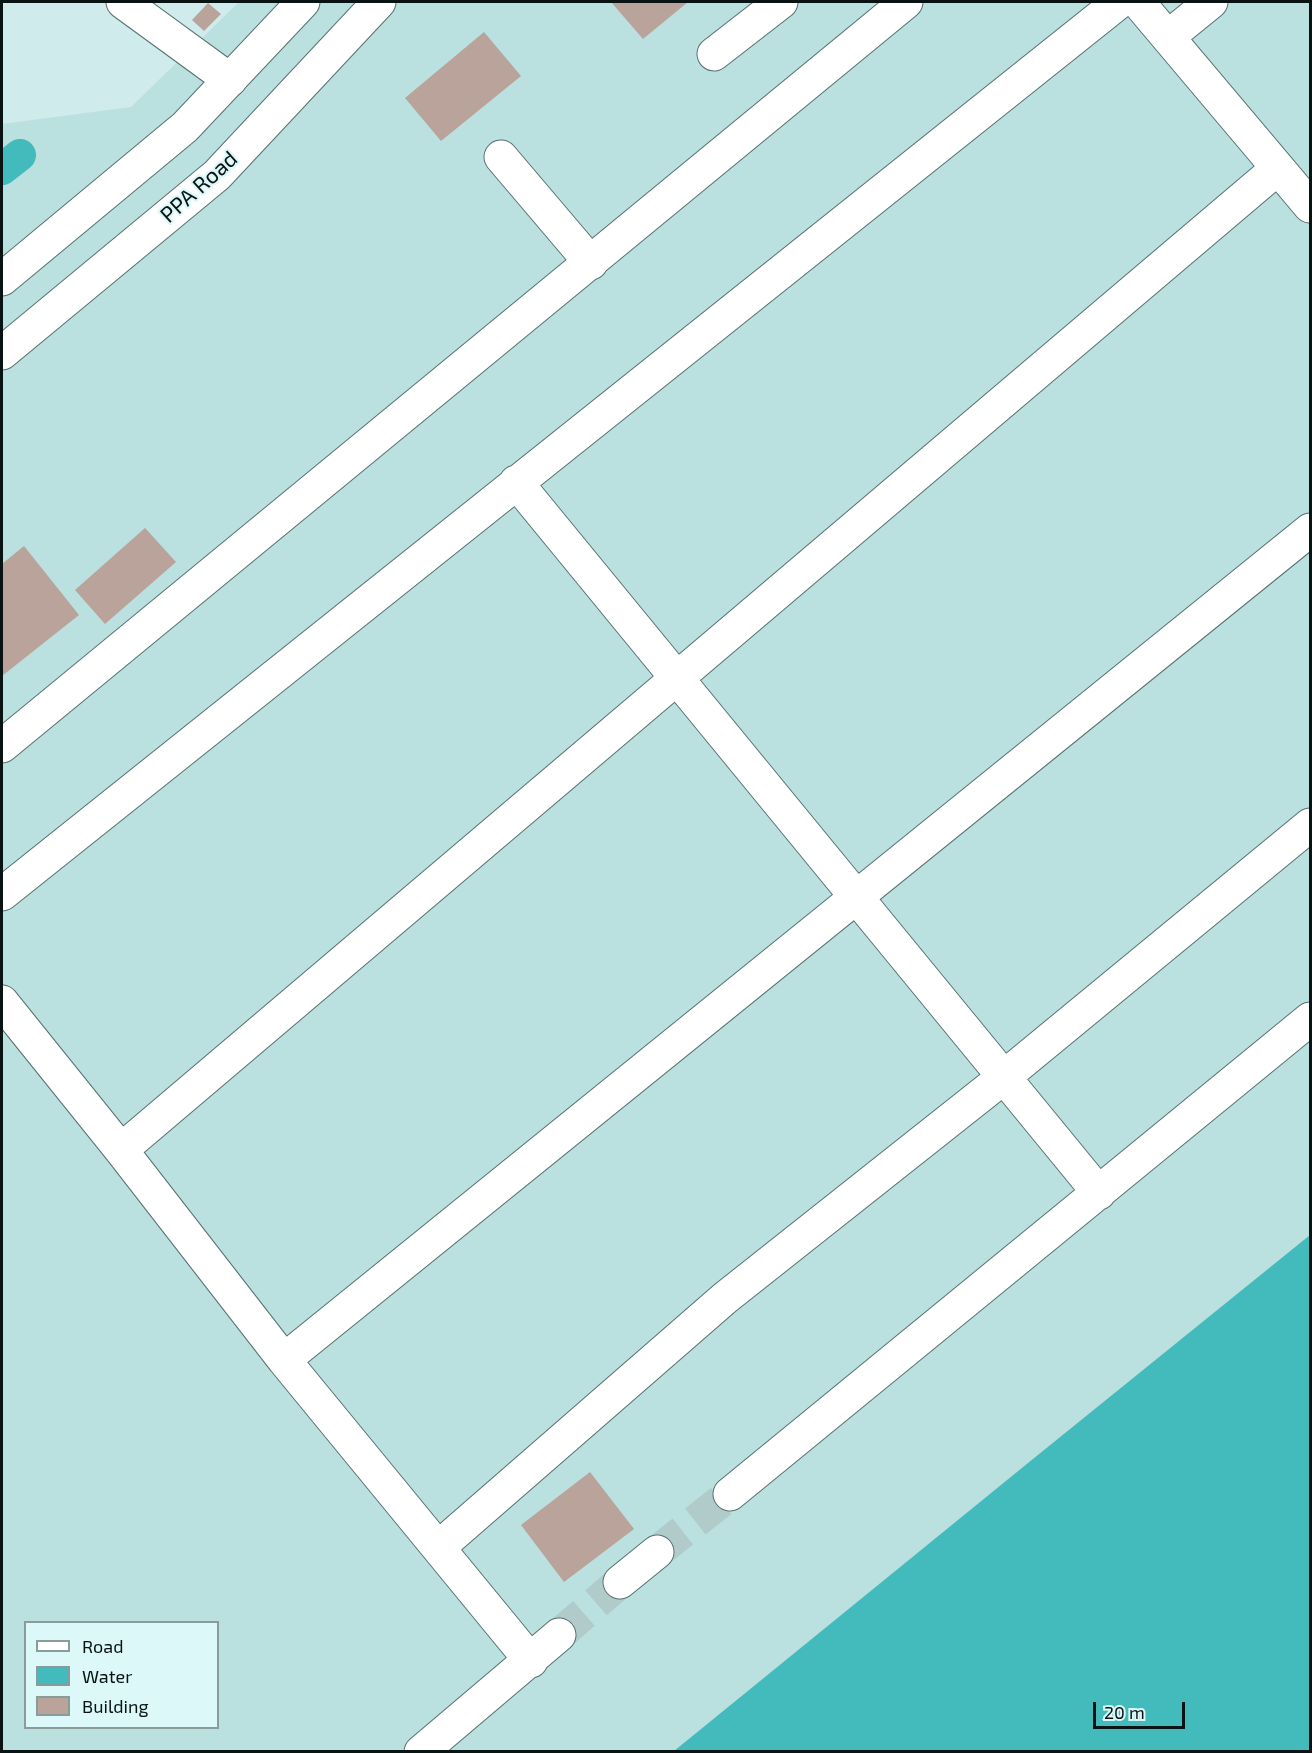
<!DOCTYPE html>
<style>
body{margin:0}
#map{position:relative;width:1312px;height:1753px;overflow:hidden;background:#cfebeb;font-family:"Exo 2",sans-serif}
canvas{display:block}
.frame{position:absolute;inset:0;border:3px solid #091313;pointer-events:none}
.legend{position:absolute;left:24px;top:1621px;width:195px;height:108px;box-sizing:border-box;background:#dcf8f8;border:2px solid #889c9c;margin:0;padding:8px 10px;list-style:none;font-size:18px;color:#091313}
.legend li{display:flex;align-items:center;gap:12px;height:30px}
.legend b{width:30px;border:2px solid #889c9c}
.scale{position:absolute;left:1093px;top:1702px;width:92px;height:27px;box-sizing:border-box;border:3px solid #091313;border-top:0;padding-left:8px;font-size:18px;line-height:21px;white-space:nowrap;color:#091313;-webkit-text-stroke:4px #dcf8f8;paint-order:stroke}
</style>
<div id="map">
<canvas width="1312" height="1753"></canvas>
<div class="frame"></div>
<ul class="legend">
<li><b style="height:8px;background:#fff"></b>Road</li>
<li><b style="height:16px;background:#43babb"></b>Water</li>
<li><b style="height:16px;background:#b9a39a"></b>Building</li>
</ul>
<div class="scale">20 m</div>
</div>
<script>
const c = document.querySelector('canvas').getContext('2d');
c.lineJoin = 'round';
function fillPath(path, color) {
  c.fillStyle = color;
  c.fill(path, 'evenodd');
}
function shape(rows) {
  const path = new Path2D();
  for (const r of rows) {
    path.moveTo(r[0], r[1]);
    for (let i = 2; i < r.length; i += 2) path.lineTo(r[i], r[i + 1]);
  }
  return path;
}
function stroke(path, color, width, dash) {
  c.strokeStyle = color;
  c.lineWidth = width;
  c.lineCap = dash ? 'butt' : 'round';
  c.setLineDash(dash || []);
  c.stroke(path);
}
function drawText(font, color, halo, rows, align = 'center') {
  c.font = font + ' "Exo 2",sans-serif';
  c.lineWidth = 4.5;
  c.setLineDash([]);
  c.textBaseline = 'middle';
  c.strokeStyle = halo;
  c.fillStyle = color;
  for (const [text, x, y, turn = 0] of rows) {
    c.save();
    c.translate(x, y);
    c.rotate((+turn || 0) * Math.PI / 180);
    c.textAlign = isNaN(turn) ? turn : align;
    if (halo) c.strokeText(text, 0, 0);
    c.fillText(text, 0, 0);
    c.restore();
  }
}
fillPath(shape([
 [239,2,1310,2,1310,1235,674,1751,2,1751,2,124,131,107],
 [26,1622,218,1622,218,1728,26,1728]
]), '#bae0e0');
fillPath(shape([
 [1310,1235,1310,1751,674,1751,1028,1463]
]), '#43babb');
stroke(shape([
 [2,169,20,155]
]), '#43babb', 32);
fillPath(shape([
 [611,2,688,2,643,39],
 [208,3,221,14,204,31,192,20],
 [484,32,521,76,441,141,405,98],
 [145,528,176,562,105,624,75,590],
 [24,546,79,615,2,676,2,564],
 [590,1472,634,1529,564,1582,521,1525]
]), '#b9a39a');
stroke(shape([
 [657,1552,730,1494],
 [559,1635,620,1582]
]), '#b1cbcb', 33, [33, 16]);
const minor = shape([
 [123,2,230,80],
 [1138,2,1310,206],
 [1168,37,1211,2],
 [714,54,781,2],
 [501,157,591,263],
 [516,482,1099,1193],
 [2,746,906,2],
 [2,894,1119,2],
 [2,1002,121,1150,284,1360,531,1661],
 [121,1150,1278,168],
 [284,1360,1310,530],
 [730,1494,1310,1019],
 [439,1547,725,1298,1004,1077,1310,825],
 [620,1582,657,1552],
 [421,1752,559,1635]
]);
const highway = shape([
 [2,279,185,127,303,2],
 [2,353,217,175,379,2]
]);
stroke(minor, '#577070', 35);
stroke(highway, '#577070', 35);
stroke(minor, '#fff', 33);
stroke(highway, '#fff', 33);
drawText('22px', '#091313', '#dcf8f8', [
 ["PPA Road",199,187,-42]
]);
</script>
